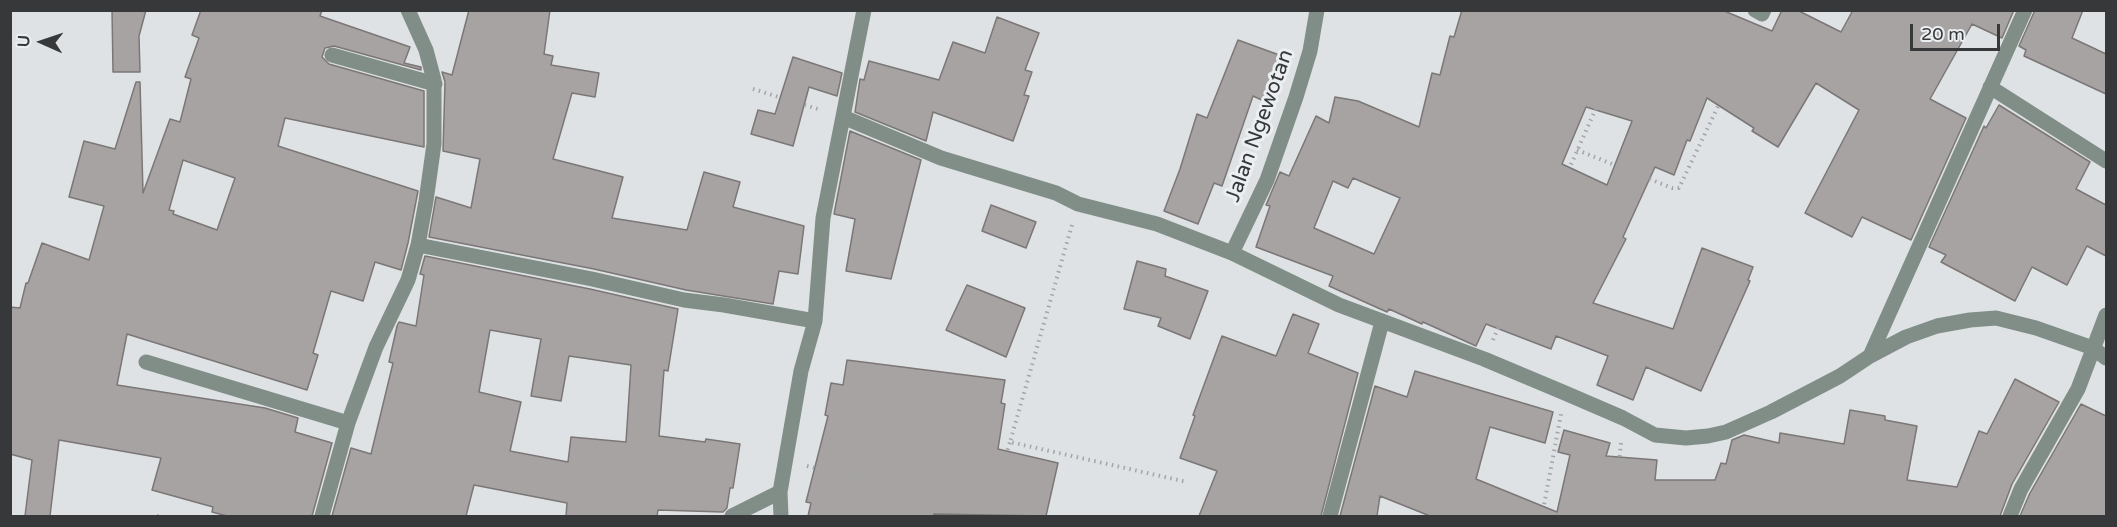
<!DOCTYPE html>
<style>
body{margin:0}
#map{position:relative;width:2117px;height:527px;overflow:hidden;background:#dfe2e5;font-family:"Varela Round",sans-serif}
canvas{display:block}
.frame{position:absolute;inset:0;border:12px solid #373839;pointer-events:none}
.north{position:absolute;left:12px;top:12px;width:60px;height:60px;-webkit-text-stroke:4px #eceff2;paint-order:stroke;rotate:273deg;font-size:16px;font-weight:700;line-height:24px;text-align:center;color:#373839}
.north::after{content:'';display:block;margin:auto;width:21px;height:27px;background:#373839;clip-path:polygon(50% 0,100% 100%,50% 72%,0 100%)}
.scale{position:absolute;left:1910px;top:24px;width:90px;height:27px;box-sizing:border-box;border:3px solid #373839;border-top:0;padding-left:8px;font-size:18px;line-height:21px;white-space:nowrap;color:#373839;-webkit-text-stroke:4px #eceff2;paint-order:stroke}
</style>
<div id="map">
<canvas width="2117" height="527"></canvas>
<div class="frame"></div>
<div class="north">U</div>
<div class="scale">20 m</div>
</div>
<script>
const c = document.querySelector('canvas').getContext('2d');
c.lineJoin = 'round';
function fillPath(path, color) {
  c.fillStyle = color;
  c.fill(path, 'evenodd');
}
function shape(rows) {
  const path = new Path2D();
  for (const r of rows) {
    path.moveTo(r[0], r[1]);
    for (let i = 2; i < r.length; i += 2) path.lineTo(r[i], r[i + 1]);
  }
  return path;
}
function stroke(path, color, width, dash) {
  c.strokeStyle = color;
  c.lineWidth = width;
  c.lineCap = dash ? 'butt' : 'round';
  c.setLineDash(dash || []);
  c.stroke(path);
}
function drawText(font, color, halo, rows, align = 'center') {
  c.font = font + ' "Varela Round",sans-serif';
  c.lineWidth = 6;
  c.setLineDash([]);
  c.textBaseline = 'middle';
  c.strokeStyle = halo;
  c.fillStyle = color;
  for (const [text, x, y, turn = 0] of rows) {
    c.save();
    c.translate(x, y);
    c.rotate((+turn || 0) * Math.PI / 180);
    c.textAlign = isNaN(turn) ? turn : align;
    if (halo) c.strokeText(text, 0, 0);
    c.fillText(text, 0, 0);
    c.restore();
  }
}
const building = shape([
 [112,10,146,10,139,36,140,72,113,72,112,10],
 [201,10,322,10,320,16,410,47,404,63,421,67,421,70,334,46,325,48,322,57,329,64,424,91,424,147,285,118,278,146,418,191,408,243,401,270,375,262,363,301,331,291,313,353,318,355,307,390,127,334,117,385,265,408,298,418,295,432,332,443,312,516,227,516,212,512,213,507,152,490,161,458,59,440,50,516,25,516,32,460,10,454,10,307,20,308,26,283,28,283,42,243,89,260,104,206,69,197,84,141,115,149,136,82,140,82,143,193,170,119,180,122,191,79,185,77,199,38,192,35,201,10],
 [183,160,235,178,217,230,173,214,174,211,169,210,183,160],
 [469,10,550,10,544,54,553,56,551,65,599,73,595,97,572,93,553,159,623,177,612,218,687,230,704,172,740,182,733,207,804,226,798,274,779,271,773,304,686,290,594,269,429,237,436,197,471,208,480,159,443,151,445,82,442,72,452,75,469,10],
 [1462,10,1722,10,1772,31,1782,10,1797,10,1841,32,1853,10,2014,10,2002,38,1972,24,1930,99,1966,118,1911,240,1862,217,1852,237,1805,213,1859,110,1816,83,1778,147,1752,131,1754,128,1707,98,1690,141,1687,140,1674,175,1655,167,1623,237,1626,239,1593,303,1673,329,1702,248,1753,267,1748,280,1750,281,1701,391,1646,367,1633,400,1597,385,1608,356,1556,336,1551,349,1486,324,1476,346,1423,322,1422,324,1389,309,1387,312,1329,286,1333,276,1256,247,1270,206,1266,205,1280,172,1289,176,1316,116,1329,123,1335,97,1358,101,1419,127,1432,73,1440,75,1450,36,1454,37,1462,10],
 [1586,107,1632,121,1607,185,1562,164,1586,107],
 [1353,178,1400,198,1374,254,1314,228,1333,181,1348,188,1353,178],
 [2035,10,2083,10,2072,38,2106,54,2106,94,2024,56,2026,50,2019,46,2035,10],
 [997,17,1039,33,1025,70,1032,72,1024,95,1029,96,1013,141,933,112,926,141,855,112,860,79,864,80,869,61,939,80,953,42,985,53,997,17],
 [1238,40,1282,56,1264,101,1253,96,1222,186,1214,183,1198,224,1164,211,1180,169,1197,114,1207,118,1238,40],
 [793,57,842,73,837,96,809,87,793,146,751,134,758,110,775,114,793,57],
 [1999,105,2090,162,2076,189,2106,205,2106,256,2087,246,2067,285,2032,267,2015,301,1941,262,1946,255,1929,247,1984,126,1986,128,1999,105],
 [850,131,921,160,891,279,846,271,855,219,834,214,850,131],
 [991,205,1036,222,1026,248,982,231,991,205],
 [425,256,590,289,678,309,668,371,664,370,659,436,705,442,706,439,740,444,733,488,730,488,727,508,723,512,658,510,657,516,566,516,567,503,474,485,466,516,332,516,351,448,371,454,393,363,389,362,397,326,399,322,416,326,424,275,420,274,425,256],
 [490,330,541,339,531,396,561,401,569,356,631,365,626,442,571,437,568,462,510,451,521,402,479,392,490,330],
 [1137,261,1166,269,1165,276,1208,291,1190,339,1158,326,1161,318,1124,309,1137,261],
 [967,285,1025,308,1006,357,946,330,967,285],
 [1293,314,1319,324,1308,353,1358,373,1321,516,1199,516,1217,471,1180,458,1195,416,1193,415,1222,336,1276,356,1293,314],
 [847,360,1005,380,1001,403,1005,404,998,449,1058,463,1046,516,934,514,933,516,808,516,811,503,806,502,828,416,825,415,831,383,843,385,847,360],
 [1415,371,1553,412,1545,443,1490,427,1476,479,1557,512,1570,455,1558,452,1564,430,1610,443,1606,456,1657,460,1655,480,1715,480,1721,463,1726,464,1732,440,1744,435,1779,443,1780,433,1844,444,1850,410,1885,416,1885,420,1917,426,1907,480,1957,487,1979,431,1987,434,2015,379,2059,402,2012,484,2000,516,1430,516,1380,496,1377,516,1340,516,1375,386,1407,397,1415,371],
 [2081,404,2106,416,2106,516,2020,516,2030,493,2081,404]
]);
fillPath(building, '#a7a3a2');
stroke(building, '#7b7776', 1.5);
stroke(shape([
 [753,89,821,110],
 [1577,150,1672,188,1679,188,1753,33],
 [1072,225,1010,442,1187,482],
 [1493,340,1621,52],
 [807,466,897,487,936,484,995,491,1010,442],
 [157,516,159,516],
 [1542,516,1561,414],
 [1613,516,1621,443]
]), '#a3a5a8', 4, [1.5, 4.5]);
stroke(shape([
 [1755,10,1762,14,1764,10],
 [332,55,435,84],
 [1990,87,2106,161],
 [843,117,941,158,1056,193,1078,204,1157,224,1232,253,1339,305,1484,359,1565,393,1623,418,1655,435,1686,438,1708,436,1726,432,1771,412,1840,376,1870,356,1906,337,1937,326,1970,320,1996,318,2036,328,2093,348,2106,358],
 [418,245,592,279,684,300,724,305,815,321],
 [1232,253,1267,180,1296,97,1310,51,1317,10],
 [1870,356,2025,10],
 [146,362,348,423],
 [322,516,348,423,376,347,408,280,418,245,426,201,434,144,434,80,426,50,408,10],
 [732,516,780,492],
 [781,516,780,492,801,371,815,321,823,218,864,10],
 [1330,516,1382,322],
 [2010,516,2021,489,2078,389,2106,315]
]), '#818e87', 15);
drawText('21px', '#373839', '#eceff2', [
 ["Jalan Ngewotan",1260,126,-70]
]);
</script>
